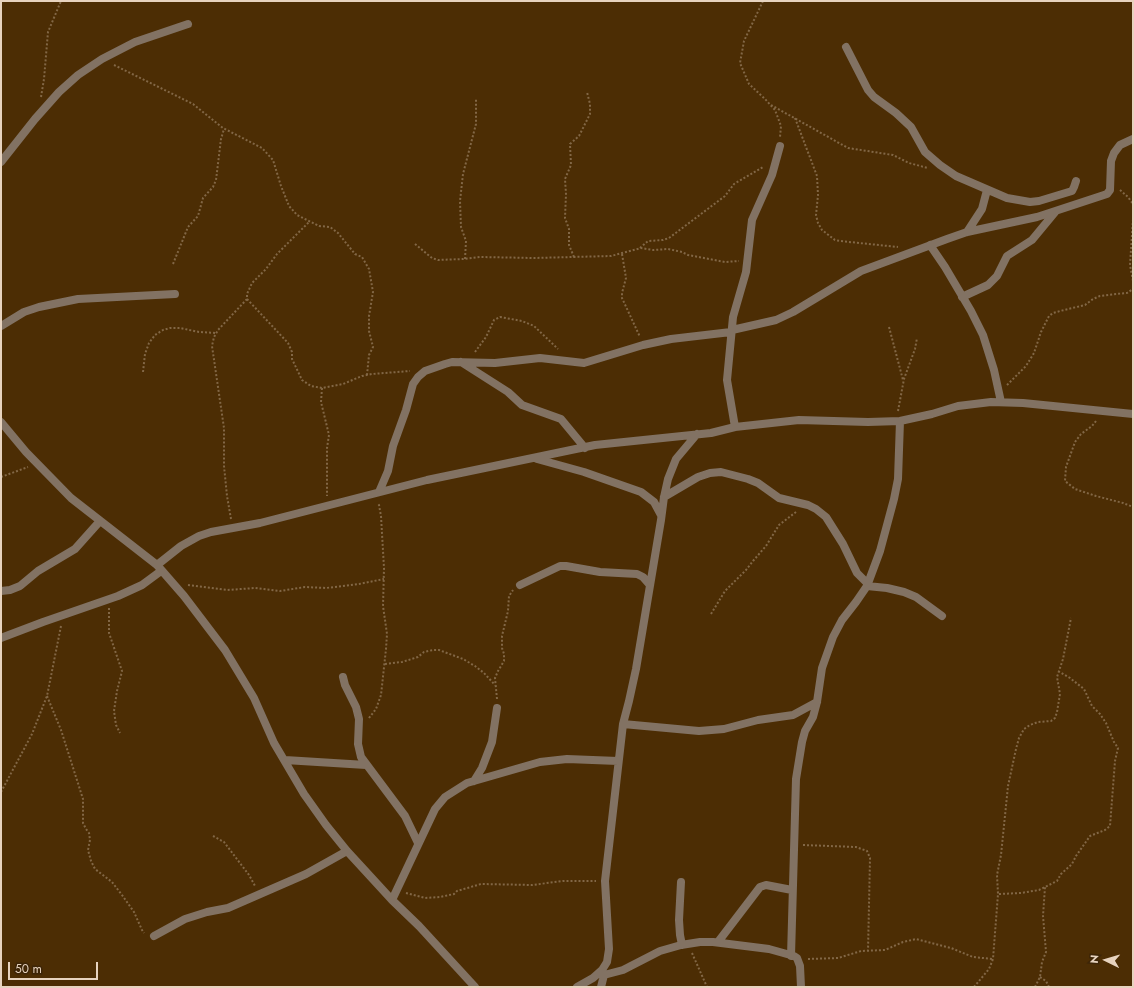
<!DOCTYPE html>
<style>
body{margin:0}
#map{position:relative;width:1134px;height:988px;overflow:hidden;background:#4c2d04;font-family:Jost,sans-serif}
canvas{display:block}
.frame{position:absolute;inset:0;border:2px solid #e7d3bf;pointer-events:none}
.north{position:absolute;left:1086px;top:940px;width:40px;height:40px;-webkit-text-stroke:3px #3d2508;paint-order:stroke;rotate:275deg;font-size:11px;font-weight:700;line-height:16px;text-align:center;color:#e7d3bf}
.north::after{content:'';display:block;margin:auto;width:14px;height:18px;background:#e7d3bf;clip-path:polygon(50% 0,100% 100%,50% 72%,0 100%)}
.scale{position:absolute;left:8px;top:962px;width:90px;height:18px;box-sizing:border-box;border:2px solid #e7d3bf;border-top:0;padding-left:5px;font-size:12px;line-height:14px;white-space:nowrap;color:#e7d3bf;-webkit-text-stroke:3px #3d2508;paint-order:stroke}
</style>
<div id="map">
<canvas width="1134" height="988"></canvas>
<div class="frame"></div>
<div class="north">N</div>
<div class="scale">50 m</div>
</div>
<script>
const c = document.querySelector('canvas').getContext('2d');
c.lineJoin = 'round';
function shape(rows) {
  const path = new Path2D();
  for (const r of rows) {
    path.moveTo(r[0], r[1]);
    for (let i = 2; i < r.length; i += 2) path.lineTo(r[i], r[i + 1]);
  }
  return path;
}
function stroke(path, color, width, dash) {
  c.strokeStyle = color;
  c.lineWidth = width;
  c.lineCap = dash ? 'butt' : 'round';
  c.setLineDash(dash || []);
  c.stroke(path);
}
stroke(shape([
 [763,1,744,41,740,63,749,84,765,99,775,110,781,126,780,137],
 [114,65,193,104,223,128,262,148,273,160,281,186,289,206,297,215,319,226,330,227,338,233,355,254,362,257,369,269,373,292,369,316,369,331,373,347,369,355,367,375],
 [41,97,44,79,48,32,61,1],
 [771,105,848,148,893,155,909,163,928,168],
 [795,118,817,176,818,195,816,215,818,223,822,230,835,240,840,241,898,247],
 [1120,190,1128,197,1133,204],
 [1133,219,1130,265,1133,281],
 [415,244,432,258,438,260,463,259,480,257,534,258,611,256,641,248,653,250,668,249,682,252,688,255,725,262,739,261],
 [640,248,648,241,663,240,669,238,725,196,734,184,763,167],
 [622,254,626,278,622,293,622,298,640,337],
 [574,257,569,245,569,229,565,218,566,194,565,179,571,165,570,144,579,136,590,114,590,104,587,92],
 [465,259,466,241,461,227,460,201,463,174,476,124,476,98],
 [173,264,188,227,198,216,203,198,213,187,216,180,221,139,224,129],
 [247,299,288,343,292,352,292,359,302,380,311,386,322,388,343,384,362,376,372,374,410,371],
 [889,327,903,380],
 [475,352,486,337,494,320,500,317,522,321,534,326,558,349],
 [143,372,145,354,149,343,155,335,163,330,170,328,180,328,199,332,216,333],
 [1007,385,1026,366,1034,353,1041,332,1049,316,1053,313,1060,311,1085,305,1093,299,1100,296,1116,294,1127,293,1133,289],
 [322,388,321,402,329,435,327,448,327,496],
 [898,411,904,379,915,349,917,338],
 [1096,421,1092,426,1081,434,1075,442,1066,467,1065,481,1075,489,1096,496,1123,503,1133,507],
 [1,477,28,467],
 [231,519,227,496,224,466,224,428,212,346,214,337,218,330,247,299,247,294,252,283,266,269,277,254,309,222],
 [188,585,227,590,255,588,280,591,305,587,326,588,359,584,384,579],
 [109,608,109,633,122,671,117,691,114,711,116,725,120,733],
 [711,614,725,591,746,570,753,561,766,546,779,525,796,512],
 [385,664,402,662,418,657,424,652,433,650,439,650,463,659,475,666,484,673,495,685],
 [47,696,61,730,83,799,83,823,86,829,89,833,90,840,88,850,91,861,95,869,112,882,122,895,134,912,142,930,144,933],
 [497,699,495,678,498,671,504,661,504,654,502,648,502,636,508,611,509,596,513,590],
 [369,718,376,709,381,695,386,649,387,634,383,606,384,568,381,516,379,505,377,503],
 [1,792,32,734,47,696,61,626],
 [213,836,224,842,249,875,255,886],
 [803,845,856,847,867,851,870,858,868,951],
 [406,893,425,898,440,897,454,894,457,891,481,884,532,885,563,881,596,881],
 [999,894,1021,893,1039,890,1057,881,1061,874,1072,864,1076,856,1090,836,1105,830,1110,826,1115,761,1118,748,1114,742,1106,723,1100,714,1092,706,1084,689,1070,678,1058,671],
 [692,953,707,987],
 [808,959,838,958,861,951,885,950,903,942,916,939,951,948,973,957,993,959],
 [1040,977,1046,981,1049,987],
 [974,987,989,969,993,959,998,894,997,875,1001,855,1008,786,1016,749,1019,738,1024,729,1030,725,1038,722,1051,721,1055,718,1057,712,1060,694,1057,677,1063,659,1071,618],
 [1035,987,1040,977,1042,962,1046,952,1043,916,1045,887]
]), '#826746', 2, [2, 2]);
stroke(shape([
 [846,47,868,90,874,97,896,113,911,127,925,152,940,165,956,176,1007,198,1030,202,1039,201,1072,191,1074,187,1076,181],
 [1,162,35,119,59,92,78,75,102,59,135,42,188,24],
 [967,232,982,209,987,190],
 [930,245,945,267,971,311,983,335,994,370,1001,402],
 [962,297,988,285,997,276,1007,256,1032,240,1056,211],
 [1,326,24,312,39,307,78,299,175,294],
 [732,330,776,320,793,312,861,271,947,239,967,232,1037,217,1107,194,1110,190,1111,161,1114,153,1120,145,1133,139],
 [461,362,508,392,522,405,561,419,585,448],
 [1,422,26,452,71,498,157,565,184,596,225,650,254,698,274,743,304,794,326,825,347,851,392,900,419,926,475,987],
 [735,427,727,380,733,317,746,272,752,220,772,175,780,146],
 [537,459,584,472,641,492,654,502,661,515],
 [379,492,388,471,393,446,406,410,413,384,418,377,425,371,445,364,452,362,495,363,540,358,584,363,643,345,671,339,731,332],
 [664,497,698,477,710,473,721,472,748,479,758,483,779,498,808,505,816,509,826,517,843,544,857,573,868,584],
 [157,565,181,546,199,536,211,532,260,523,427,480,595,445,711,433,735,427,799,420,868,422,900,421,932,414,958,406,991,402,1023,403,1133,414],
 [520,585,560,566,566,566,600,572,637,574,643,577,650,585],
 [867,586,887,588,904,592,916,597,942,616],
 [1,591,10,590,20,586,38,571,75,549,100,521],
 [1,638,43,622,118,596,142,585,161,571],
 [343,677,345,685,356,707,359,719,358,744,361,757,405,816,418,843],
 [623,724,699,731,724,729,758,720,793,715,817,702],
 [285,760,366,765],
 [474,781,482,768,492,742,497,708],
 [681,882,679,920,680,935,682,945],
 [392,900,435,809,445,797,467,783,540,762,567,759,618,761],
 [154,936,185,919,207,912,228,908,306,874,347,851],
 [718,942,760,887,766,885,792,890],
 [791,956,796,779,802,742,805,731,813,717,817,702,822,668,833,637,842,620,856,602,867,586,880,551,894,499,898,479,900,421],
 [598,974,604,975,623,970,660,951,681,945,700,942,713,942,769,949,794,956,797,958,800,966,801,987],
 [577,987,593,978,602,970,607,962,609,949,605,881,623,724,629,701,636,669,661,520,664,497,668,479,676,459,697,434],
 [601,987,604,975]
]), '#827263', 8);
</script>
